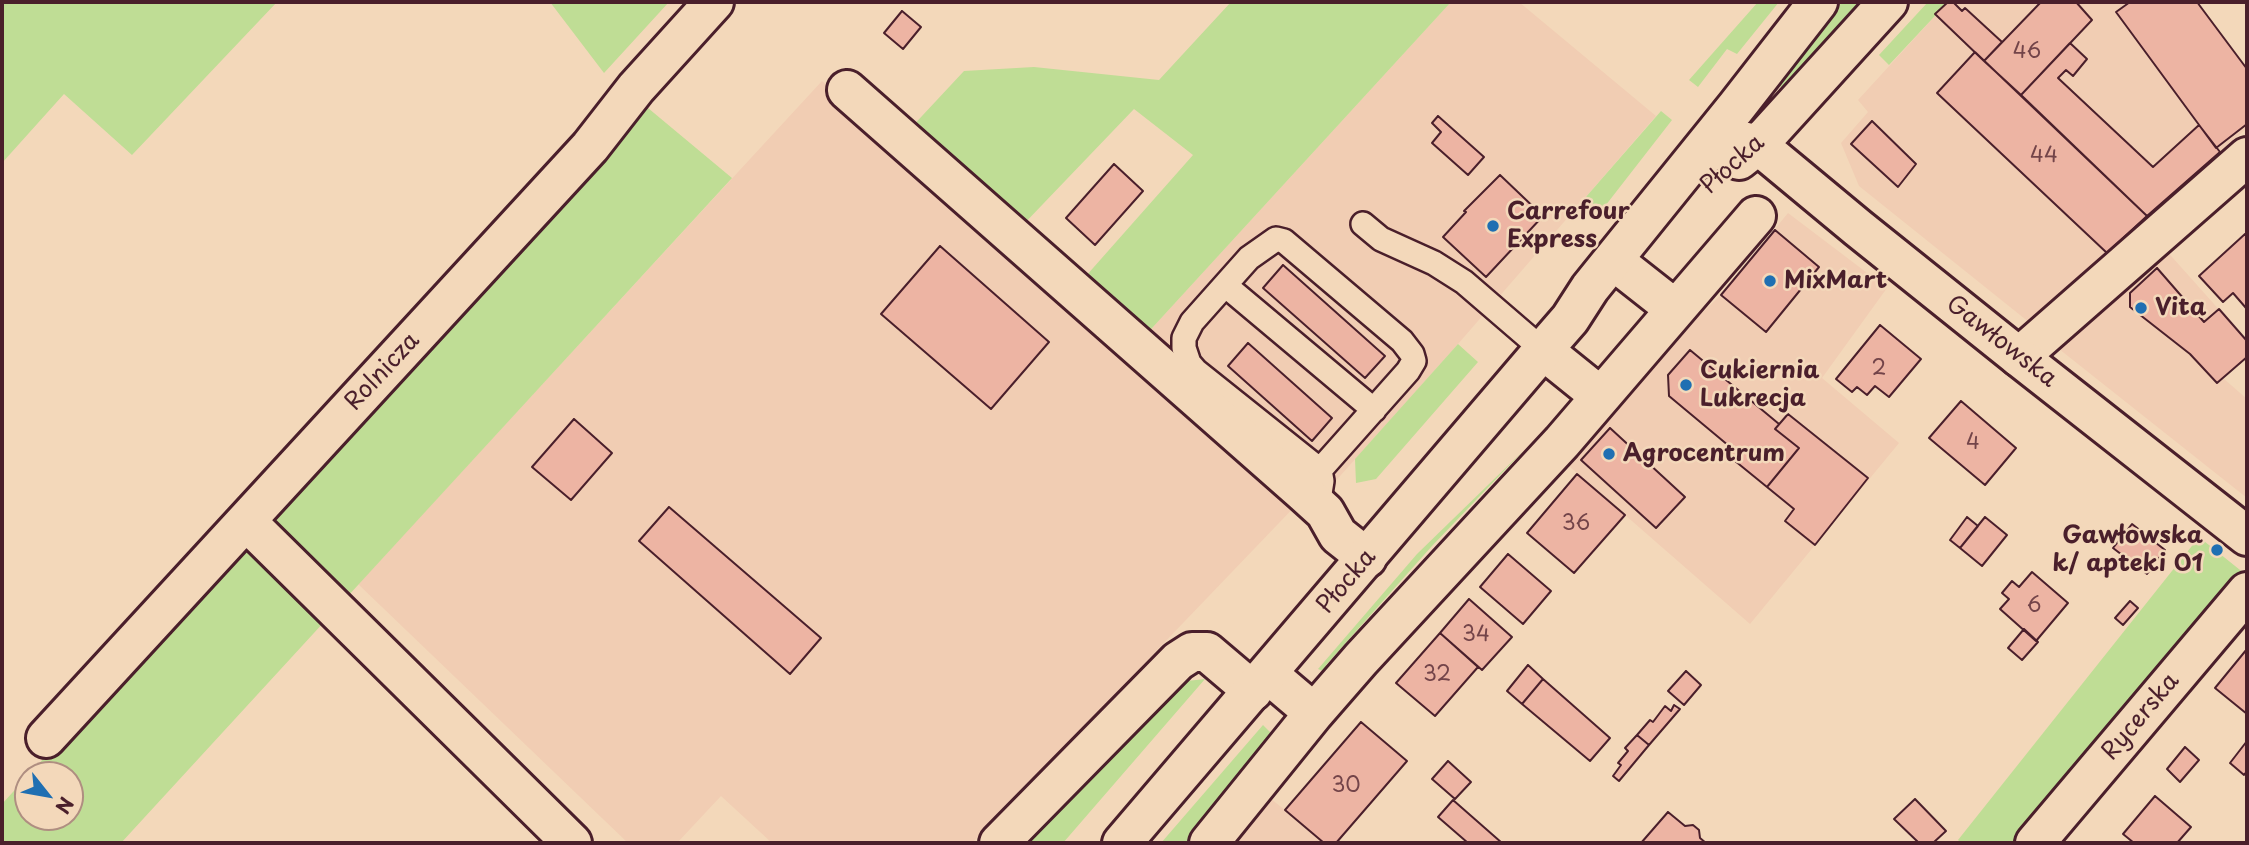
<!DOCTYPE html>
<meta charset="utf-8">
<style>
body{margin:0}
#map{position:relative;width:2249px;height:845px;overflow:hidden;background:#f3d8ba;font-family:"Playpen Sans",sans-serif}
canvas{display:block}
.frame{position:absolute;inset:0;border:4px solid #4a1f2b;pointer-events:none}
.north{position:absolute;left:14px;top:761px;width:70px;height:70px;box-sizing:border-box;background:#f3d8ba;border:2px solid #af8e81;border-radius:50%;rotate:121deg;font-size:19px;font-weight:700;line-height:28px;text-align:center;color:#4a1f2b}
.north::after{content:'';display:block;margin:auto;width:24px;height:32px;background:#1f6fb2;clip-path:polygon(50% 0,100% 100%,50% 72%,0 100%)}
</style>
<div id="map">
<canvas width="2249" height="845"></canvas>
<div class="frame"></div>
<div class="north">N</div>
</div>
<script>
const c = document.querySelector('canvas').getContext('2d');
c.lineJoin = 'round';
function fillPath(path, color) {
  c.fillStyle = color;
  c.fill(path, 'evenodd');
}
function shape(rows) {
  const path = new Path2D();
  for (const r of rows) {
    path.moveTo(r[0], r[1]);
    for (let i = 2; i < r.length; i += 2) path.lineTo(r[i], r[i + 1]);
  }
  return path;
}
function stroke(path, color, width, dash) {
  c.strokeStyle = color;
  c.lineWidth = width;
  c.lineCap = dash ? 'butt' : 'round';
  c.setLineDash(dash || []);
  c.stroke(path);
}
function drawText(font, color, halo, rows, align = 'center') {
  c.font = font + ' "Playpen Sans",sans-serif';
  c.lineWidth = 5;
  c.setLineDash([]);
  c.textBaseline = 'middle';
  c.strokeStyle = halo;
  c.fillStyle = color;
  for (const [text, x, y, turn = 0] of rows) {
    c.save();
    c.translate(x, y);
    c.rotate((+turn || 0) * Math.PI / 180);
    c.textAlign = isNaN(turn) ? turn : align;
    if (halo) c.strokeText(text, 0, 0);
    c.fillText(text, 0, 0);
    c.restore();
  }
}
fillPath(shape([
 [1451,2,1519,2,1656,116,1458,344,1324,494,1142,339],
 [1948,2,2197,2,2247,69,2247,128,2030,323,1859,186,1841,143,1868,112,1858,100],
 [822,81,1068,297,1302,499,972,843,772,843,721,796,677,843,628,843,358,584],
 [1788,213,1887,288,1822,378,1899,443,1750,624,1562,460,1658,354,1721,295],
 [2164,248,2247,341,2247,357,2223,378,2247,399,2247,498,2054,345],
 [1271,799,1285,810,1324,843,1234,843]
]), '#f1cdb3');
fillPath(shape([
 [2,2,277,2,132,155,64,94,2,163],
 [550,2,669,2,604,73],
 [1231,2,1451,2,1142,339,1078,285,1193,155,1134,109,1020,228,908,131,964,71,1034,67,1159,80],
 [1758,2,1779,2,1737,54,1727,49,1698,87,1689,80],
 [1842,2,1861,2,1786,86,1781,87,1778,84],
 [1928,2,1948,2,1889,65,1879,55],
 [642,103,732,178,121,843,2,843,2,804],
 [28,775,70,775,70,817,28,817],
 [1661,111,1672,120,1595,219,1578,206],
 [1458,344,1478,362,1376,479,1356,483,1355,459],
 [1523,451,1432,546,1326,665,1325,672,1318,669,1417,554],
 [2199,537,2245,574,2020,843,1961,843,1958,840],
 [1205,679,1063,843,1029,843,1174,685,1187,681],
 [1263,725,1278,740,1193,843,1161,843]
]), '#bfdd95');
const building = shape([
 [1948,2,1953,2,1962,11,1965,8,2002,42,1984,61,1935,14,1948,2],
 [2041,2,2076,2,2092,20,2021,95,1984,61,2041,2],
 [2130,2,2197,2,2247,69,2247,124,2216,148,2116,12,2130,2],
 [902,11,921,27,903,49,884,33,902,11],
 [2070,43,2087,59,2073,76,2066,70,2058,78,2153,167,2199,125,2220,152,2147,216,2021,95,2070,43],
 [1975,52,2147,216,2107,253,1937,93,1975,52],
 [1438,116,1484,157,1468,175,1432,143,1441,132,1432,123,1438,116],
 [1872,121,1916,164,1898,187,1851,144,1872,121],
 [1114,164,1143,191,1095,245,1066,218,1114,164],
 [1500,175,1543,216,1486,277,1443,237,1466,212,1464,211,1500,175],
 [1775,230,1819,267,1766,332,1721,295,1775,230],
 [2245,234,2247,237,2246,308,2233,293,2223,302,2199,276,2245,234],
 [940,246,1049,342,991,409,881,314,940,246],
 [1283,265,1385,356,1365,378,1263,288,1283,265],
 [2157,268,2204,322,2219,309,2247,341,2247,357,2217,383,2190,354,2130,307,2130,293,2157,268],
 [1880,325,1921,359,1889,397,1875,386,1867,395,1857,387,1852,392,1836,379,1880,325],
 [1248,343,1332,418,1312,441,1228,366,1248,343],
 [1690,350,1779,424,1775,429,1799,448,1767,487,1724,452,1729,446,1669,396,1668,375,1690,350],
 [1961,401,2016,448,1985,485,1929,438,1961,401],
 [1788,414,1868,478,1815,545,1785,521,1794,509,1767,487,1799,448,1775,429,1788,414],
 [574,419,612,453,571,500,532,467,574,419],
 [1610,428,1685,497,1656,528,1581,460,1610,428],
 [1577,474,1625,515,1574,573,1527,533,1577,474],
 [669,507,821,638,790,674,639,541,669,507],
 [1967,517,1978,526,1960,548,1950,540,1967,517],
 [1985,517,2007,535,1982,566,1960,548,1985,517],
 [2132,524,2165,550,2147,574,2113,548,2132,524],
 [1508,554,1551,591,1523,624,1480,587,1508,554],
 [2032,572,2068,603,2036,641,2000,609,2009,599,2002,593,2012,581,2019,587,2032,572],
 [1469,599,1512,637,1482,670,1440,633,1469,599],
 [2130,601,2138,608,2123,625,2115,618,2130,601],
 [2024,629,2038,642,2022,660,2008,648,2024,629],
 [1440,633,1478,667,1435,716,1396,683,1440,633],
 [2247,649,2247,714,2215,688,2247,649],
 [1528,665,1543,679,1522,704,1507,691,1528,665],
 [1686,671,1701,685,1684,705,1668,691,1686,671],
 [1543,679,1610,738,1590,761,1522,704,1543,679],
 [1674,705,1680,709,1649,745,1637,735,1650,720,1653,722,1665,706,1671,711,1674,705],
 [1361,722,1407,761,1336,843,1324,843,1285,810,1361,722],
 [1637,735,1649,745,1619,781,1613,776,1621,765,1618,763,1628,751,1625,748,1637,735],
 [2247,741,2247,771,2244,775,2230,763,2247,741],
 [2185,747,2199,760,2180,782,2167,769,2185,747],
 [1448,761,1471,782,1455,799,1432,779,1448,761],
 [2155,796,2191,827,2177,843,2134,843,2123,834,2155,796],
 [1915,799,1946,831,1933,843,1919,843,1894,819,1915,799],
 [1453,800,1502,843,1468,843,1438,817,1453,800],
 [1668,812,1685,826,1693,825,1699,830,1700,838,1706,843,1641,843,1668,812]
]);
fillPath(building, '#edb4a3');
stroke(building, '#4a1f2b', 2);
const lane = shape([
 [1363,224,1381,239,1434,263,1464,282,1543,350],
 [1225,285,1374,410],
 [1318,506,1322,481,1320,470,1408,371,1414,361,1412,354,1402,341,1284,241,1276,239,1249,258,1192,322,1184,338,1184,348,1189,363,1196,371,1320,470]
]);
const street = shape([
 [847,90,1303,492,1325,512,1338,535,1367,558],
 [1628,272,1675,309],
 [1543,350,1600,396],
 [2019,357,2247,157],
 [246,521,572,843],
 [1314,713,1361,659,1562,442,1756,216],
 [46,738,590,147,636,88,714,2],
 [999,843,1178,661,1192,652,1207,652,1253,691],
 [1209,843,1314,713,1268,674],
 [2035,843,2247,592]
]);
const secondary = shape([
 [1698,159,1718,147,1730,142,1743,141,1758,145,1858,228,2019,357,2247,536],
 [1739,160,1758,145,1888,2],
 [1122,843,1543,350,1570,319,1590,288,1737,106,1818,2]
]);
stroke(lane, '#4a1f2b', 28);
stroke(street, '#4a1f2b', 44);
stroke(secondary, '#4a1f2b', 44);
stroke(lane, '#f3d8ba', 23);
stroke(street, '#f3d8ba', 38);
stroke(secondary, '#f3d8ba', 38);
for (const [x, y, r, color] of [
 [1493,226,7,"#1f6fb2"],
 [1770,281,7,"#1f6fb2"],
 [2141,308,7,"#1f6fb2"],
 [1686,385,7,"#1f6fb2"],
 [1609,454,7,"#1f6fb2"],
 [2217,550,7,"#1f6fb2"]
]) {
  const dot = new Path2D();
  dot.arc(x, y, r, 0, 2 * Math.PI);
  c.fillStyle = color;
  c.fill(dot);
  stroke(dot, '#f3d8ba', 2.5);
}
drawText('21px', '#734449', null, [
 ["46",2027,52],
 ["44",2044,156],
 ["2",1879,369],
 ["4",1973,443],
 ["36",1576,524],
 ["6",2034,606],
 ["34",1476,635],
 ["32",1437,675],
 ["30",1346,786]
]);
drawText('24px', '#4a1f2b', '#f3d8ba', [
 ["Płocka",1733,165,-42],
 ["Gawłowska",2001,342,38],
 ["Rolnicza",383,372,-47],
 ["Płocka",1347,582,-50],
 ["Rycerska",2141,717,-50]
]);
drawText('bold 24px', '#4a1f2b', '#f3d8ba', [
 ["Carrefour",1507,212],
 ["Express",1507,240],
 ["MixMart",1784,281],
 ["Vita",2155,308],
 ["Cukiernia",1700,371],
 ["Lukrecja",1700,399],
 ["Agrocentrum",1623,454],
 ["Gawłowska",2203,536,"right"],
 ["k/ apteki 01",2203,564,"right"]
], 'left');
</script>
